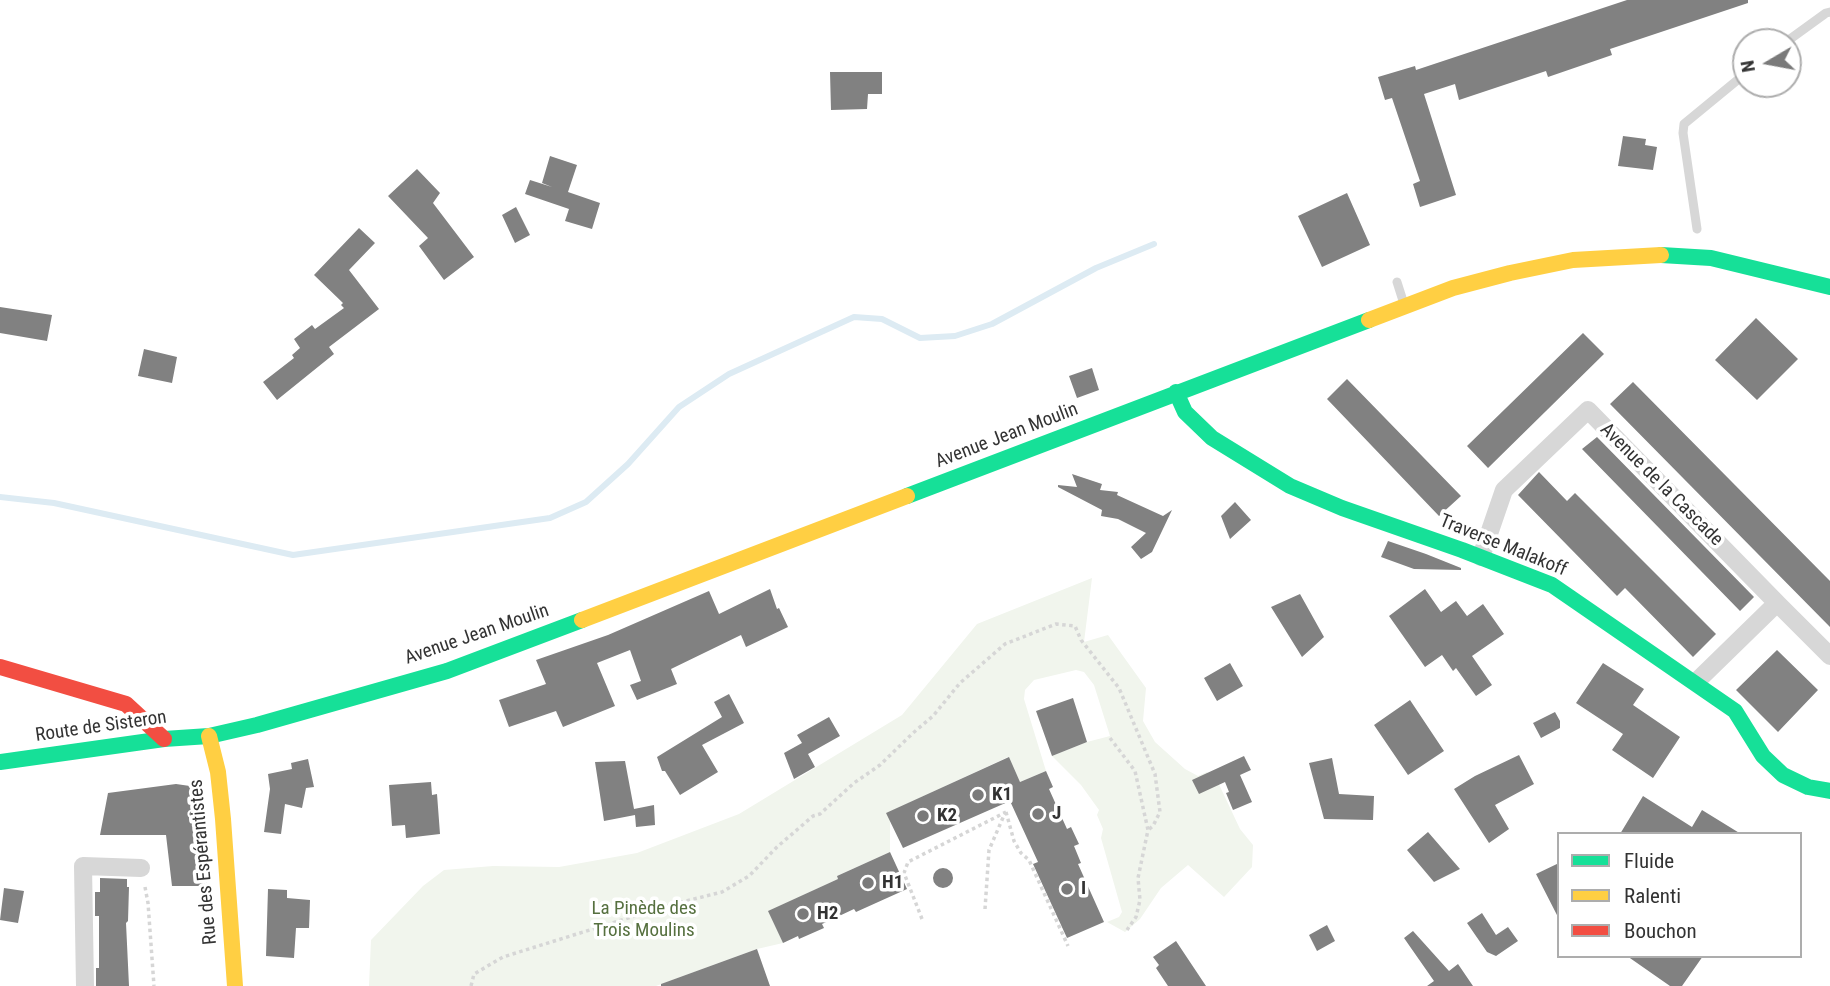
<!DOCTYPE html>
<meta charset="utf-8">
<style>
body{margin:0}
#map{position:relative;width:1830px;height:986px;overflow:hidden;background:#fff;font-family:"Roboto Condensed",sans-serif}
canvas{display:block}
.legend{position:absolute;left:1557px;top:832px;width:245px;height:126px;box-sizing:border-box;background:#fff;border:2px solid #adadad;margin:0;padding:9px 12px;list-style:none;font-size:21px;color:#333}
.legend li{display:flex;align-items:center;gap:14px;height:35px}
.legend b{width:35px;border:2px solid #adadad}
.north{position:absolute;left:1732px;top:28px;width:70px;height:70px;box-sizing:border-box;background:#fff;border:2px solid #adadad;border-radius:50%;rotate:260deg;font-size:19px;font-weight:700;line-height:28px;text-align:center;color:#333}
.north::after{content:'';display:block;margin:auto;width:24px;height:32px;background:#7a7a7a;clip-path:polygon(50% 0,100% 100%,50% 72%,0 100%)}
</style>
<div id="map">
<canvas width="1830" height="986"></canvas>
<ul class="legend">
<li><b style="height:9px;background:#16e098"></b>Fluide</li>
<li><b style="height:9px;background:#ffcf43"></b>Ralenti</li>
<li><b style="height:9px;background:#f24e42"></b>Bouchon</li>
</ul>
<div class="north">N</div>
</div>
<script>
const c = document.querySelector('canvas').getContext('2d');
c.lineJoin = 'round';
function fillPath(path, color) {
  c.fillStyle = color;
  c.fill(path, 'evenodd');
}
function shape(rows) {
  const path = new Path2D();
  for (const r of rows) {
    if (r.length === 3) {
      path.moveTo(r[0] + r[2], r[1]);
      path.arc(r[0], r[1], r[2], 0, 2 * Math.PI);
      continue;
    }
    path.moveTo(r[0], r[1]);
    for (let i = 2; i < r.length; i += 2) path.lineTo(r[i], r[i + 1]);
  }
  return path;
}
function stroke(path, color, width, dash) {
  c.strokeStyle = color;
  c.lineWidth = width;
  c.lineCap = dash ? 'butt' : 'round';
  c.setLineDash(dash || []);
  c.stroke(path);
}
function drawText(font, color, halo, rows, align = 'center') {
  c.font = font + ' "Roboto Condensed",sans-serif';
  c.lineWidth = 7;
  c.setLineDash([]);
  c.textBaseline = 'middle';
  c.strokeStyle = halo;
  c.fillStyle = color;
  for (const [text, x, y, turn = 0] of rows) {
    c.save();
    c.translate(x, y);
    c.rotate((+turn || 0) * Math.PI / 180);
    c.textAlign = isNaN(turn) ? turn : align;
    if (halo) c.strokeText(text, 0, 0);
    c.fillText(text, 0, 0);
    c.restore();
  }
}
fillPath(shape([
 [1092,578,1084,642,1108,635,1146,688,1143,721,1155,742,1185,769,1198,776,1207,772,1216,778,1240,829,1253,845,1252,867,1224,897,1188,865,1161,888,1140,919,1125,932,1107,922,1119,917,1122,912,1101,838,1103,829,1097,815,1099,810,1081,785,1052,756,1087,742,1110,736,1094,685,1084,672,1076,670,1034,680,1025,690,1024,699,1046,771,1020,782,1008,757,887,813,890,820,890,852,837,876,838,879,769,911,783,943,757,949,656,986,369,986,371,940,423,886,444,870,493,866,559,867,637,853,739,814,902,715,977,624]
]), '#f1f5ed');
stroke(shape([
 [0,497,54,503,293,555,550,518,586,502,628,464,679,407,729,374,854,317,882,319,920,338,955,336,992,324,1096,268,1154,244]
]), '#ddebf3', 6);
fillPath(shape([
 [1627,0,1748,0,1748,3,1610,49,1612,55,1548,77,1546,71,1459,100,1455,84,1424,94,1456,195,1420,207,1413,184,1420,181,1392,98,1385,100,1378,77,1415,66,1416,70],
 [830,72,882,72,882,94,868,94,867,109,831,110],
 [1623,136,1646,139,1645,145,1657,147,1653,170,1618,166],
 [550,156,577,165,568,192,600,203,592,229,565,221,569,209,525,194,530,180,552,187,542,183],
 [417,169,440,193,433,203,474,257,444,280,419,246,428,238,388,196],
 [1347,193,1370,245,1322,267,1298,216],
 [516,207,530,235,515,243,502,215],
 [359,228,375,243,349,270,379,309,329,347,334,354,277,400,263,382,294,358,292,355,300,348,294,339,312,325,315,329,344,308,341,305,343,303,314,275],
 [0,307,52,315,47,341,0,333],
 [1756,318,1798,359,1757,400,1715,360],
 [1583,333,1604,354,1488,468,1467,446],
 [144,349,177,357,172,383,138,376],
 [1092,368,1099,390,1077,398,1069,376],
 [1347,379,1461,496,1439,516,1327,399],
 [1633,382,1830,581,1830,627,1610,404],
 [1597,437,1754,597,1740,611,1582,449],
 [1539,472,1567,501,1575,493,1716,634,1693,657,1625,588,1617,596,1518,495],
 [1072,474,1102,484,1100,490,1118,492,1117,495,1163,516,1172,510,1152,552,1141,559,1131,547,1146,533,1118,519,1101,516,1102,510,1058,487,1058,485,1077,487],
 [1235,502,1251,520,1230,539,1221,516],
 [1388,541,1426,554,1461,568,1461,570,1414,569,1381,557],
 [770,589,777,609,779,608,788,627,746,647,741,635,671,669,677,684,637,700,630,685,641,681,630,650,597,663,615,706,563,727,556,711,509,727,499,700,546,684,536,660,608,635,709,591,719,614],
 [1425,589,1441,612,1456,601,1467,616,1483,604,1504,634,1472,656,1492,685,1476,696,1456,668,1453,671,1442,655,1425,667,1389,616],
 [1300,594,1324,637,1302,657,1271,607],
 [1777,650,1818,690,1778,732,1736,690],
 [1230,663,1243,686,1217,701,1204,678],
 [1603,663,1644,689,1633,705,1680,737,1653,778,1612,750,1623,734,1576,703],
 [729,694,744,723,702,745,718,772,680,795,665,771,662,771,657,757,722,717,714,702],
 [1073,698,1087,742,1052,756,1036,711],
 [1410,700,1444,751,1408,775,1374,725],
 [1555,712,1560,721,1560,728,1541,738,1533,723],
 [829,717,840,736,808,754,815,767,794,779,784,753,802,743,797,735],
 [1519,755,1534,784,1495,805,1509,829,1489,843,1454,789,1475,776],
 [1244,756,1251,770,1240,775,1252,802,1233,810,1226,793,1229,792,1225,782,1199,794,1192,780],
 [1009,757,1020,782,1046,771,1053,787,1049,789,1067,829,1071,827,1079,844,1074,846,1081,863,1078,864,1104,922,1067,938,1033,864,1038,862,1010,801,903,848,886,813],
 [1332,758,1339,794,1374,796,1373,820,1324,819,1309,763],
 [308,759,314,787,306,788,302,808,285,804,281,834,264,832,270,789,268,774,292,769,291,763],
 [625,761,634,809,654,805,655,825,636,827,635,815,604,821,595,762],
 [431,782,432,795,437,794,440,834,406,838,405,825,392,826,389,785],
 [176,784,190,786,202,800,207,886,172,886,166,835,100,835,108,793],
 [1643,796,1692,827,1702,810,1741,834,1620,834],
 [1428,832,1460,869,1434,882,1407,850],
 [890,852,907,889,856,912,854,909,822,924,824,928,799,939,798,936,783,943,768,911,838,879,837,876],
 [1559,863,1559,919,1536,874],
 [943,878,10],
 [100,878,127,879,127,887,129,887,128,921,126,923,129,986,96,986,96,968,99,968,99,916,95,916,95,892,100,892],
 [4,888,24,891,18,923,0,920],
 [268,889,287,890,287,898,310,900,309,928,296,928,294,958,266,956],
 [1482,913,1496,935,1508,927,1518,941,1496,956,1487,952,1467,923],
 [1327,925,1335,941,1317,951,1309,935],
 [1413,931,1449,971,1458,964,1473,986,1427,986,1434,981,1404,938],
 [1176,941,1206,986,1168,986,1156,968,1159,965,1153,957],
 [757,949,770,986,661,986,661,984],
 [1627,956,1703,956,1682,986,1670,986]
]), '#818181');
stroke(shape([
 [1110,738,1135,771,1148,830,1138,878,1140,900,1136,917,1127,930],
 [1006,812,1014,841,1021,853,1029,860,1068,946],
 [145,887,148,903,154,986],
 [985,909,989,850,1005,813],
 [922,919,904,873,908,862,1006,812],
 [471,986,474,974,503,957,670,905,722,892,749,876,777,847,813,816,820,814,854,783,880,765,913,733,933,716,960,683,1005,644,1056,624,1075,626,1081,640,1119,688,1155,774,1160,812,1153,826,1148,830]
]), '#d6d6d6', 3.5, [3.5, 3.5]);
stroke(shape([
 [1786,42,1826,13,1830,12],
 [1697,229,1683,133,1684,124,1746,73],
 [1397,282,1404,304]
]), '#d7d7d7', 9);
stroke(shape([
 [1481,557,1504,490,1588,410,1777,603,1696,682],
 [1777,603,1830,656],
 [85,986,83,866,141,868]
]), '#d7d7d7', 18);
stroke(shape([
 [1661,255,1711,258,1830,287],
 [1176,392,1185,412,1212,438,1290,486,1342,508,1462,550,1552,585,1735,711,1763,756,1783,775,1808,787,1830,791],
 [907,496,1369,320],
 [0,762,164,739,209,736,257,725,447,671,582,620]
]), '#16e098', 16);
stroke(shape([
 [1369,320,1453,288,1510,273,1573,260,1661,255],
 [582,620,907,496],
 [209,736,218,772,223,819,235,986]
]), '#ffcf43', 16);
stroke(shape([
 [0,667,126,704,164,739]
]), '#f24e42', 16);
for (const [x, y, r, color] of [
 [978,795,7,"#7a7a7a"],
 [1038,814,7,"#7a7a7a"],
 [923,816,7,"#7a7a7a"],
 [868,883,7,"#7a7a7a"],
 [1067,889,7,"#7a7a7a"],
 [803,914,7,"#7a7a7a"]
]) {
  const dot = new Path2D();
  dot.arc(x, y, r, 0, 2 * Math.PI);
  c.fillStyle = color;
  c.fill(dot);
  stroke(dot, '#fff', 2.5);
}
drawText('19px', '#333', '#fff', [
 ["Avenue Jean Moulin",1007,436,-21],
 ["Avenue de la Cascade",1661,485,45],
 ["Traverse Malakoff",1503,546,22],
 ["Avenue Jean Moulin",477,635,-19],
 ["Route de Sisteron",101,727,-8],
 ["Rue des Espérantistes",204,862,-95]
]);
drawText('bold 19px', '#333', '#fff', [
 ["K1",992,795],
 ["J",1052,814],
 ["K2",937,816],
 ["H1",882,883],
 ["I",1081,889],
 ["H2",817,914]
], 'left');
drawText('19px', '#56703f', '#fff', [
 ["La Pinède des",644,909],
 ["Trois Moulins",644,931]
]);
</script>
